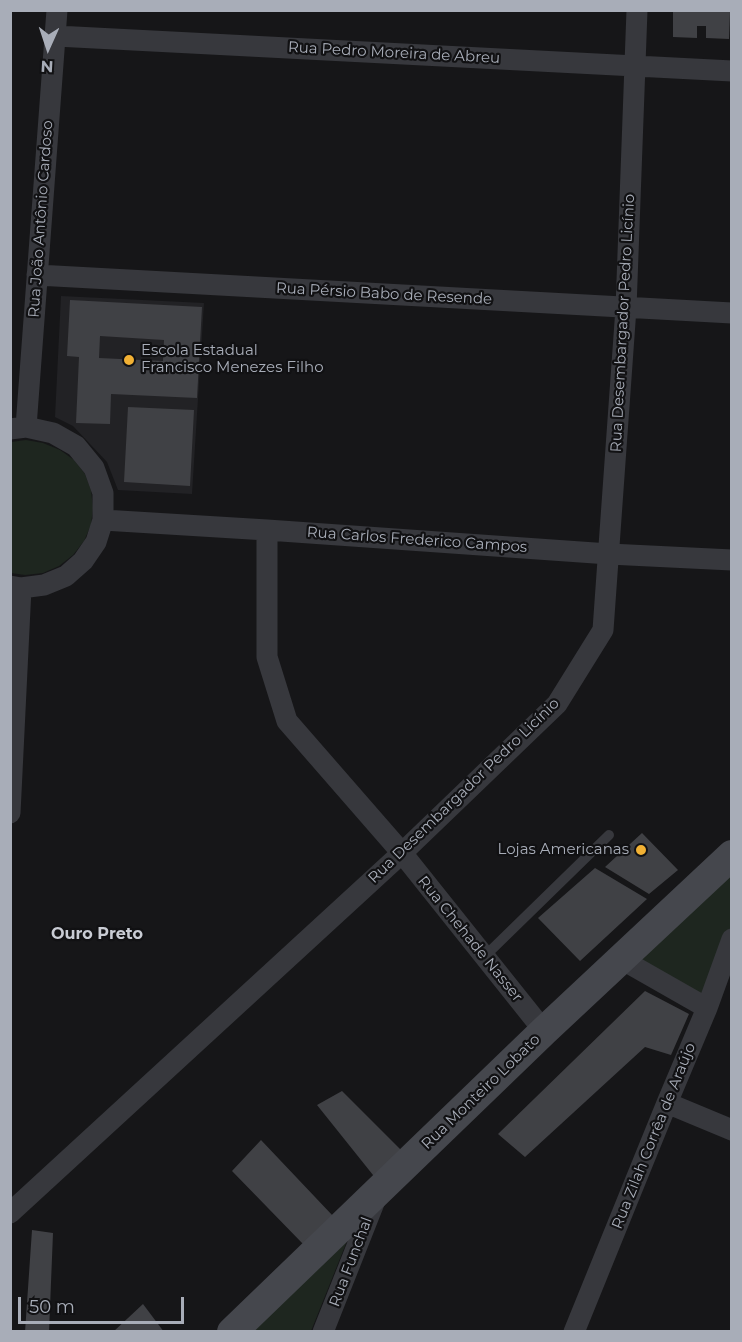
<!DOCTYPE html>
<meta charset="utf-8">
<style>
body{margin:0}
#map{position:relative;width:742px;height:1342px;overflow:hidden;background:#161618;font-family:Montserrat,sans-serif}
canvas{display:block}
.frame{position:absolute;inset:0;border:12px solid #a8adb8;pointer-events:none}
.north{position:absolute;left:18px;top:18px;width:60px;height:60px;-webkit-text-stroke:4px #111113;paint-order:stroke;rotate:183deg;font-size:16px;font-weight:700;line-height:24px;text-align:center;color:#a8adb8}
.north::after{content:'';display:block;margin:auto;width:21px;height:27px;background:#a8adb8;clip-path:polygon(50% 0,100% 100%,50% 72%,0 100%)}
.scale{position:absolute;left:18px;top:1297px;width:166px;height:27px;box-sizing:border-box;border:3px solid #a8adb8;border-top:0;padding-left:8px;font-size:18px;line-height:21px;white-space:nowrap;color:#a8adb8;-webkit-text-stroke:4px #111113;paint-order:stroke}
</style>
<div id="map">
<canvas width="742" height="1342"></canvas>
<div class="frame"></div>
<div class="north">N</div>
<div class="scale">50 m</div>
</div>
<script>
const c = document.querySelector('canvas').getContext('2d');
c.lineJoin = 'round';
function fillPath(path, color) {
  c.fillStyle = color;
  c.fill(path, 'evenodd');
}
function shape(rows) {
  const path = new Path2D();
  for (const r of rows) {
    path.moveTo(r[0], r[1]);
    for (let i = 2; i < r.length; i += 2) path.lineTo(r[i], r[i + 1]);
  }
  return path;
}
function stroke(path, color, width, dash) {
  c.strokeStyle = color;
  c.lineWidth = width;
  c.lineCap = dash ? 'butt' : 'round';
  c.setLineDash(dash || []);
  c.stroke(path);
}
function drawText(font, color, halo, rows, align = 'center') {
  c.font = font + ' Montserrat,sans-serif';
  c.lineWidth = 4.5;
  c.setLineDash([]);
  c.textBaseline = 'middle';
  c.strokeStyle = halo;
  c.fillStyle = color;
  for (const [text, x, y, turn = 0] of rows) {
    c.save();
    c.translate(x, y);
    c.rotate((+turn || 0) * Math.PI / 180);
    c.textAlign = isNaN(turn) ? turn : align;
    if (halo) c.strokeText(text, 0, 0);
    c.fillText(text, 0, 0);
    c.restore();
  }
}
fillPath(shape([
 [61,296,204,303,192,494,118,490,107,462,73,426,55,417]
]), '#222225');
fillPath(shape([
 [26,440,43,443,60,450,74,460,85,474,91,490,93,508,91,525,84,541,73,555,59,566,43,573,25,575,11,573,11,442],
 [731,855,731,939,707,1008,621,959],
 [347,1241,311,1331,250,1331]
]), '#1e261f');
fillPath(shape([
 [673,10,730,12,729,39,706,38,706,26,697,26,697,38,673,37],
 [70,300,202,307,197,398,111,394,110,424,76,423,79,357,67,356],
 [100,336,164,340,163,361,99,358],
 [128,407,194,410,190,486,124,482],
 [642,833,678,870,649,894,605,867],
 [595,868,647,899,580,961,538,918],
 [645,991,689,1014,671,1055,645,1047,525,1157,498,1134],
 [342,1091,404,1153,377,1180,317,1105],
 [261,1140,333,1216,303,1244,232,1171],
 [32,1230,53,1233,49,1332,25,1332],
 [143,1304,164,1332,113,1332]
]), '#404145');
stroke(shape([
 [484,957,609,835]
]), '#37383d', 10);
stroke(shape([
 [56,36,732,71],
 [37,275,732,313],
 [26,427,57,10],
 [10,429,26,427,53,433,76,446,94,468,103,493,103,520,96,542,83,561,66,576,44,585,21,588,10,586],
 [103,520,267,530,609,554,732,560],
 [267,530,267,657,287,721,402,853,544,1031],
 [10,813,21,588],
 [621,959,707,1008],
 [667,1103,732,1130],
 [10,1213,402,853,557,704,603,630,626,308,637,10],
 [323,1332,376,1198],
 [574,1332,667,1103,707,1008,732,939]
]), '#37383d', 21);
stroke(shape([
 [232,1332,544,1031,732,855]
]), '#45474d', 30);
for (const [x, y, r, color] of [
 [129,360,6,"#f2b134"],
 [641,850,6,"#f2b134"]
]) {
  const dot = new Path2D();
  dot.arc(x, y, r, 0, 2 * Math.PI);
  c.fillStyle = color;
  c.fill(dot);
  stroke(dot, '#111113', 2);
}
drawText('15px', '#a8adb8', '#111113', [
 ["Rua Pedro Moreira de Abreu",394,53,3],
 ["Rua João Antônio Cardoso",41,219,-86],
 ["Rua Pérsio Babo de Resende",384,294,3],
 ["Rua Desembargador Pedro Licínio",623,323,-87],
 ["Rua Carlos Frederico Campos",417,540,4],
 ["Rua Desembargador Pedro Licínio",464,791,-44],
 ["Rua Chehade Nasser",470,939,51],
 ["Rua Monteiro Lobato",481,1092,-44],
 ["Rua Zilah Corrêa de Araújo",654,1136,-68],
 ["Rua Funchal",351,1262,-69]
]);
drawText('15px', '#a8adb8', '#111113', [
 ["Escola Estadual",141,351],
 ["Francisco Menezes Filho",141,368],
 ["Lojas Americanas",629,850,"right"]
], 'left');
drawText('bold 16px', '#c9ccd4', '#111113', [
 ["Ouro Preto",97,934]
]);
</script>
